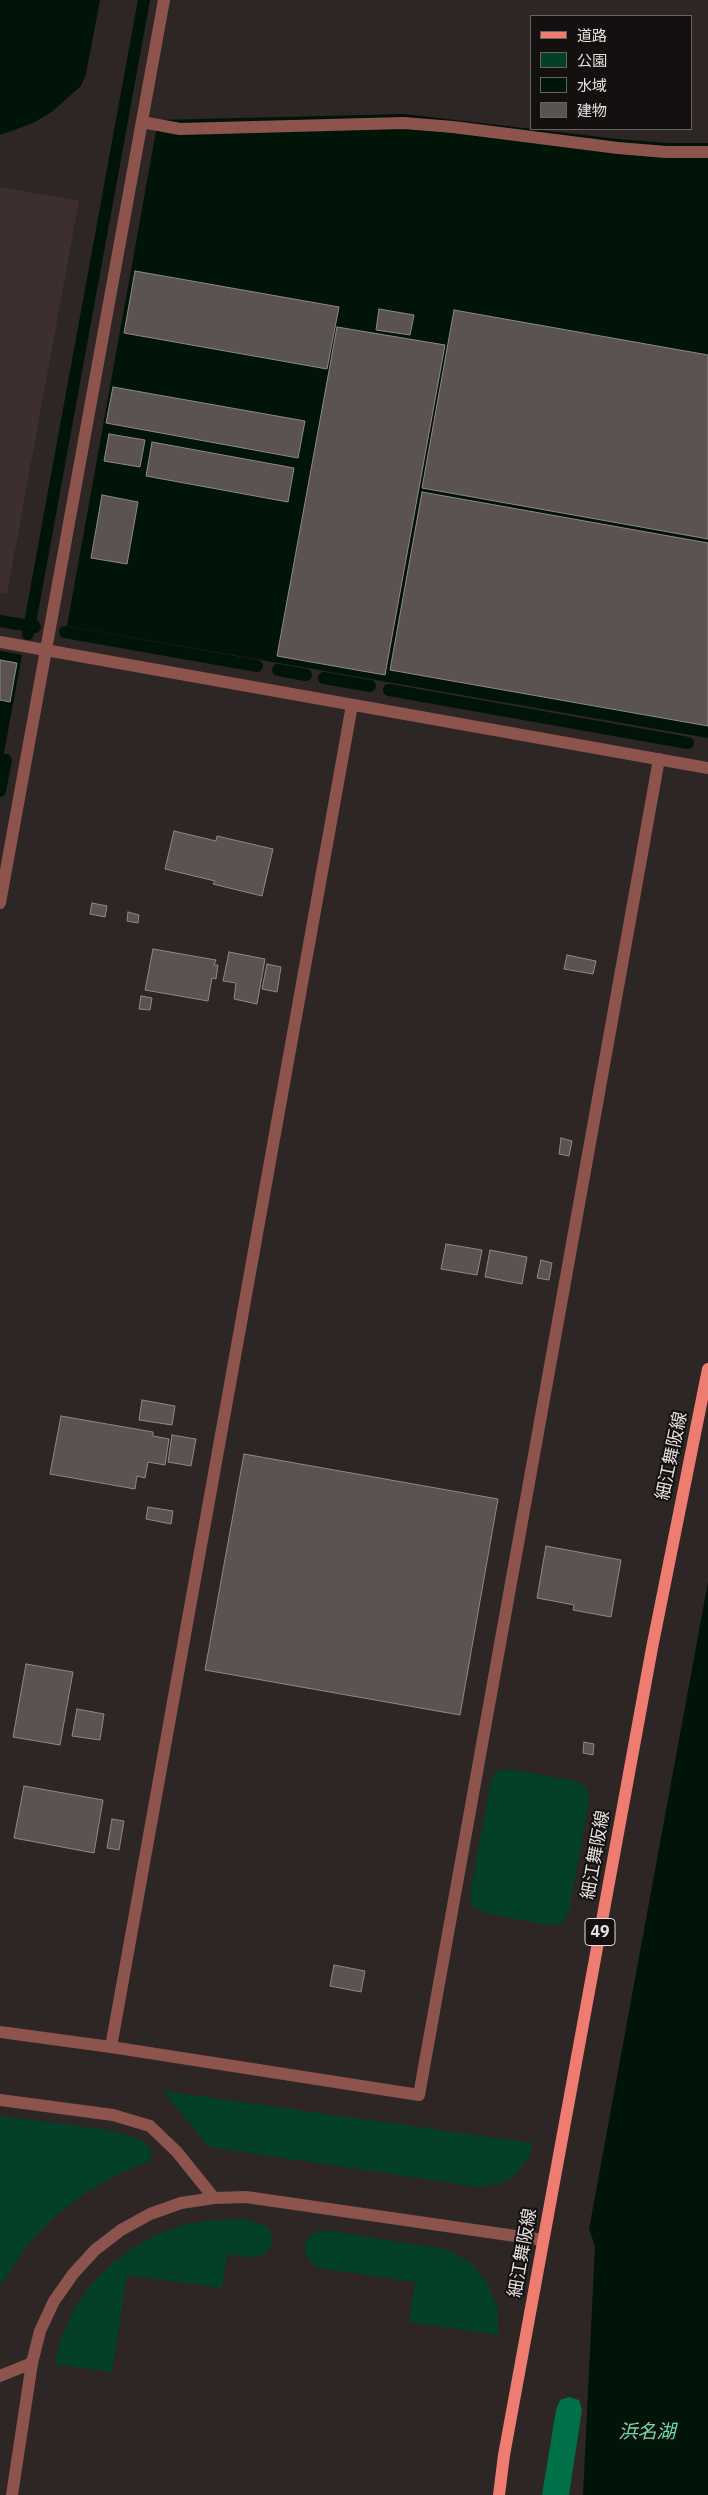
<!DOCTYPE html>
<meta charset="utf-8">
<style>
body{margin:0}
#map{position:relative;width:708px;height:2495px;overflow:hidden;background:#2d2625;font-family:"IBM Plex Sans","Noto Sans JP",sans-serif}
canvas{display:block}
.legend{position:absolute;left:530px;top:15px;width:162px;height:115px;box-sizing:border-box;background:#13100f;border:1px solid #676362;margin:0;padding:6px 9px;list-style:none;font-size:15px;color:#e5e0df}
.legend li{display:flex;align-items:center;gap:10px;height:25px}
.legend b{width:25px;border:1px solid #676362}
</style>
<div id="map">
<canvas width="708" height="2495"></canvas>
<ul class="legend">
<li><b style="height:6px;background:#ef7c71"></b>道路</li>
<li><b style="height:14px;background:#044028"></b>公園</li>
<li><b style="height:14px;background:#001408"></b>水域</li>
<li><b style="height:14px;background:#5b5352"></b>建物</li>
</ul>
</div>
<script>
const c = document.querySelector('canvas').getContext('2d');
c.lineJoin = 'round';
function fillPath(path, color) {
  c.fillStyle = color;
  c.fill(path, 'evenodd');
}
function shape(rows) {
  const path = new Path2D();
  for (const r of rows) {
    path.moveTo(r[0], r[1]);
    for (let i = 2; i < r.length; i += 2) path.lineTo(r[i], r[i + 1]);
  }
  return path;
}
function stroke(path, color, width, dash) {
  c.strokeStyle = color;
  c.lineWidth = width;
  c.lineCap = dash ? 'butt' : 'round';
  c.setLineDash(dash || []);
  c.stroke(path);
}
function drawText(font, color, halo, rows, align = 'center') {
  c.font = font + ' "IBM Plex Sans","Noto Sans JP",sans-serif';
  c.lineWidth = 4;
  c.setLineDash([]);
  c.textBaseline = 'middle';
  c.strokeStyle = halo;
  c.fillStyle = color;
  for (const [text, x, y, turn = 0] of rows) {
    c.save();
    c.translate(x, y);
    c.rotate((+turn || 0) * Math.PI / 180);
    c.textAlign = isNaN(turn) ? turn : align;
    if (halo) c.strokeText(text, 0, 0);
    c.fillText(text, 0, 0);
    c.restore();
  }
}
fillPath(shape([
 [0,187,79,201,7,594,0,592]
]), '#3c2f2d');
fillPath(shape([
 [509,1769,576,1781,587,1788,589,1801,569,1912,562,1923,548,1925,484,1913,472,1906,470,1893,491,1780,497,1771],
 [163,2091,533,2143,529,2157,520,2170,508,2180,494,2185,479,2187,209,2147],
 [0,2116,110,2130,142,2140,152,2150,150,2161,116,2175,84,2194,55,2216,29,2243,0,2286],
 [245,2219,265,2225,271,2232,272,2242,268,2251,260,2256,251,2258,227,2254,222,2288,127,2275,112,2372,55,2364,61,2339,73,2311,89,2287,109,2266,133,2248,158,2234,186,2224,215,2220],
 [325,2230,449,2250,472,2264,488,2284,498,2309,498,2335,409,2322,415,2282,320,2268,312,2264,306,2256,305,2247,308,2238,316,2232]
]), '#044028');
fillPath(shape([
 [569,2397,579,2400,582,2410,569,2495,542,2495,556,2410,560,2400]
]), '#007048');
fillPath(shape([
 [0,0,100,0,86,74,81,86,53,111,33,123,0,135],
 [404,114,618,139,666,143,708,143,708,738,67,626,158,120],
 [0,651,22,655,0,775],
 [708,1582,708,2495,583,2495,595,2246,589,2229]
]), '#001408');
stroke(shape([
 [0,621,35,627],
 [65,632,257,666],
 [28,634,144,0],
 [278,670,306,675],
 [324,678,370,686],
 [389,690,688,743],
 [0,791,6,760]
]), '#001408', 12);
const building = shape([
 [135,271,339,307,327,369,124,333,135,271],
 [379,309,414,315,410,335,376,330,379,309],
 [454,310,708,355,708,539,422,488,454,310],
 [337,327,445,345,385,675,277,656,337,327],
 [113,387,305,421,298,458,106,423,113,387],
 [109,434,145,440,140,467,104,461,109,434],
 [152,442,294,468,288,502,146,476,152,442],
 [422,492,708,543,708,726,390,670,422,492],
 [102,495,138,502,127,564,91,558,102,495],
 [0,660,17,663,10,702,0,700,0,660],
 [174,831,216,841,217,836,273,849,262,896,213,884,215,881,165,869,174,831],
 [92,903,107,906,105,917,90,914,92,903],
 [128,912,139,915,138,923,127,921,128,912],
 [153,949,216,960,214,965,218,965,216,979,212,978,208,1001,145,990,153,949],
 [229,952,265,959,257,1004,234,999,236,983,223,981,229,952],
 [567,955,596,961,593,974,564,969,567,955],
 [267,964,281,967,277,992,262,989,267,964],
 [141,996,152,998,150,1010,139,1009,141,996],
 [561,1138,572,1141,569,1156,559,1154,561,1138],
 [446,1244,482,1250,477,1275,441,1269,446,1244],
 [490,1250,527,1257,522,1284,485,1277,490,1250],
 [541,1260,552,1263,549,1280,537,1278,541,1260],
 [142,1400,175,1406,172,1425,139,1420,142,1400],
 [61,1416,153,1432,153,1436,169,1439,165,1465,148,1462,145,1478,137,1476,135,1489,50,1474,61,1416],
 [172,1435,196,1439,191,1466,168,1462,172,1435],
 [244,1454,498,1499,460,1715,205,1670,244,1454],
 [148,1507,173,1511,171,1524,146,1519,148,1507],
 [546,1546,621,1560,611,1617,573,1610,574,1605,537,1598,546,1546],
 [26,1664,73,1672,60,1745,13,1737,26,1664],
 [77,1709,104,1714,100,1740,72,1736,77,1709],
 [584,1742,594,1744,593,1755,583,1753,584,1742],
 [24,1786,103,1800,94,1853,14,1838,24,1786],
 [112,1819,124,1821,119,1850,107,1848,112,1819],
 [334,1965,365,1971,361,1992,330,1986,334,1965]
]);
fillPath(building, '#5b5352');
stroke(building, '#908886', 1);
stroke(shape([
 [142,122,180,129,404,123,453,127,618,148,666,152,708,152],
 [0,2100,113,2115,150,2126,177,2152,214,2198],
 [0,2376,32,2363],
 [12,2495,32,2363,40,2331,54,2301,73,2274,95,2250,121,2230,150,2214,181,2203,214,2198,246,2197,543,2240]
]), '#8c544d', 12);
stroke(shape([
 [0,642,708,768],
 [0,903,164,0],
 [0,2032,111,2047,419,2095,659,759],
 [111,2047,352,705]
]), '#8c544d', 12);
stroke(shape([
 [499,2495,504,2455,652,1648,708,1369]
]), '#ef7c71', 12);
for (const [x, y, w] of [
 [600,1932,30]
]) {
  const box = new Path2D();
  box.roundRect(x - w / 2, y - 13.5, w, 27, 4);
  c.fillStyle = '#13100f';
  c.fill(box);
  stroke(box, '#e5e0df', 1);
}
drawText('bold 16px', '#e5e0df', null, [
 ["49",600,1932]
]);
drawText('18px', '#e5e0df', '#13100f', [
 ["細江舞阪線",672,1456,-78],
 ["細江舞阪線",596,1855,-80],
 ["細江舞阪線",523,2253,-80]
]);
drawText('italic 19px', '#69e2a7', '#13100f', [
 ["浜名湖",647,2433]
]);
</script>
